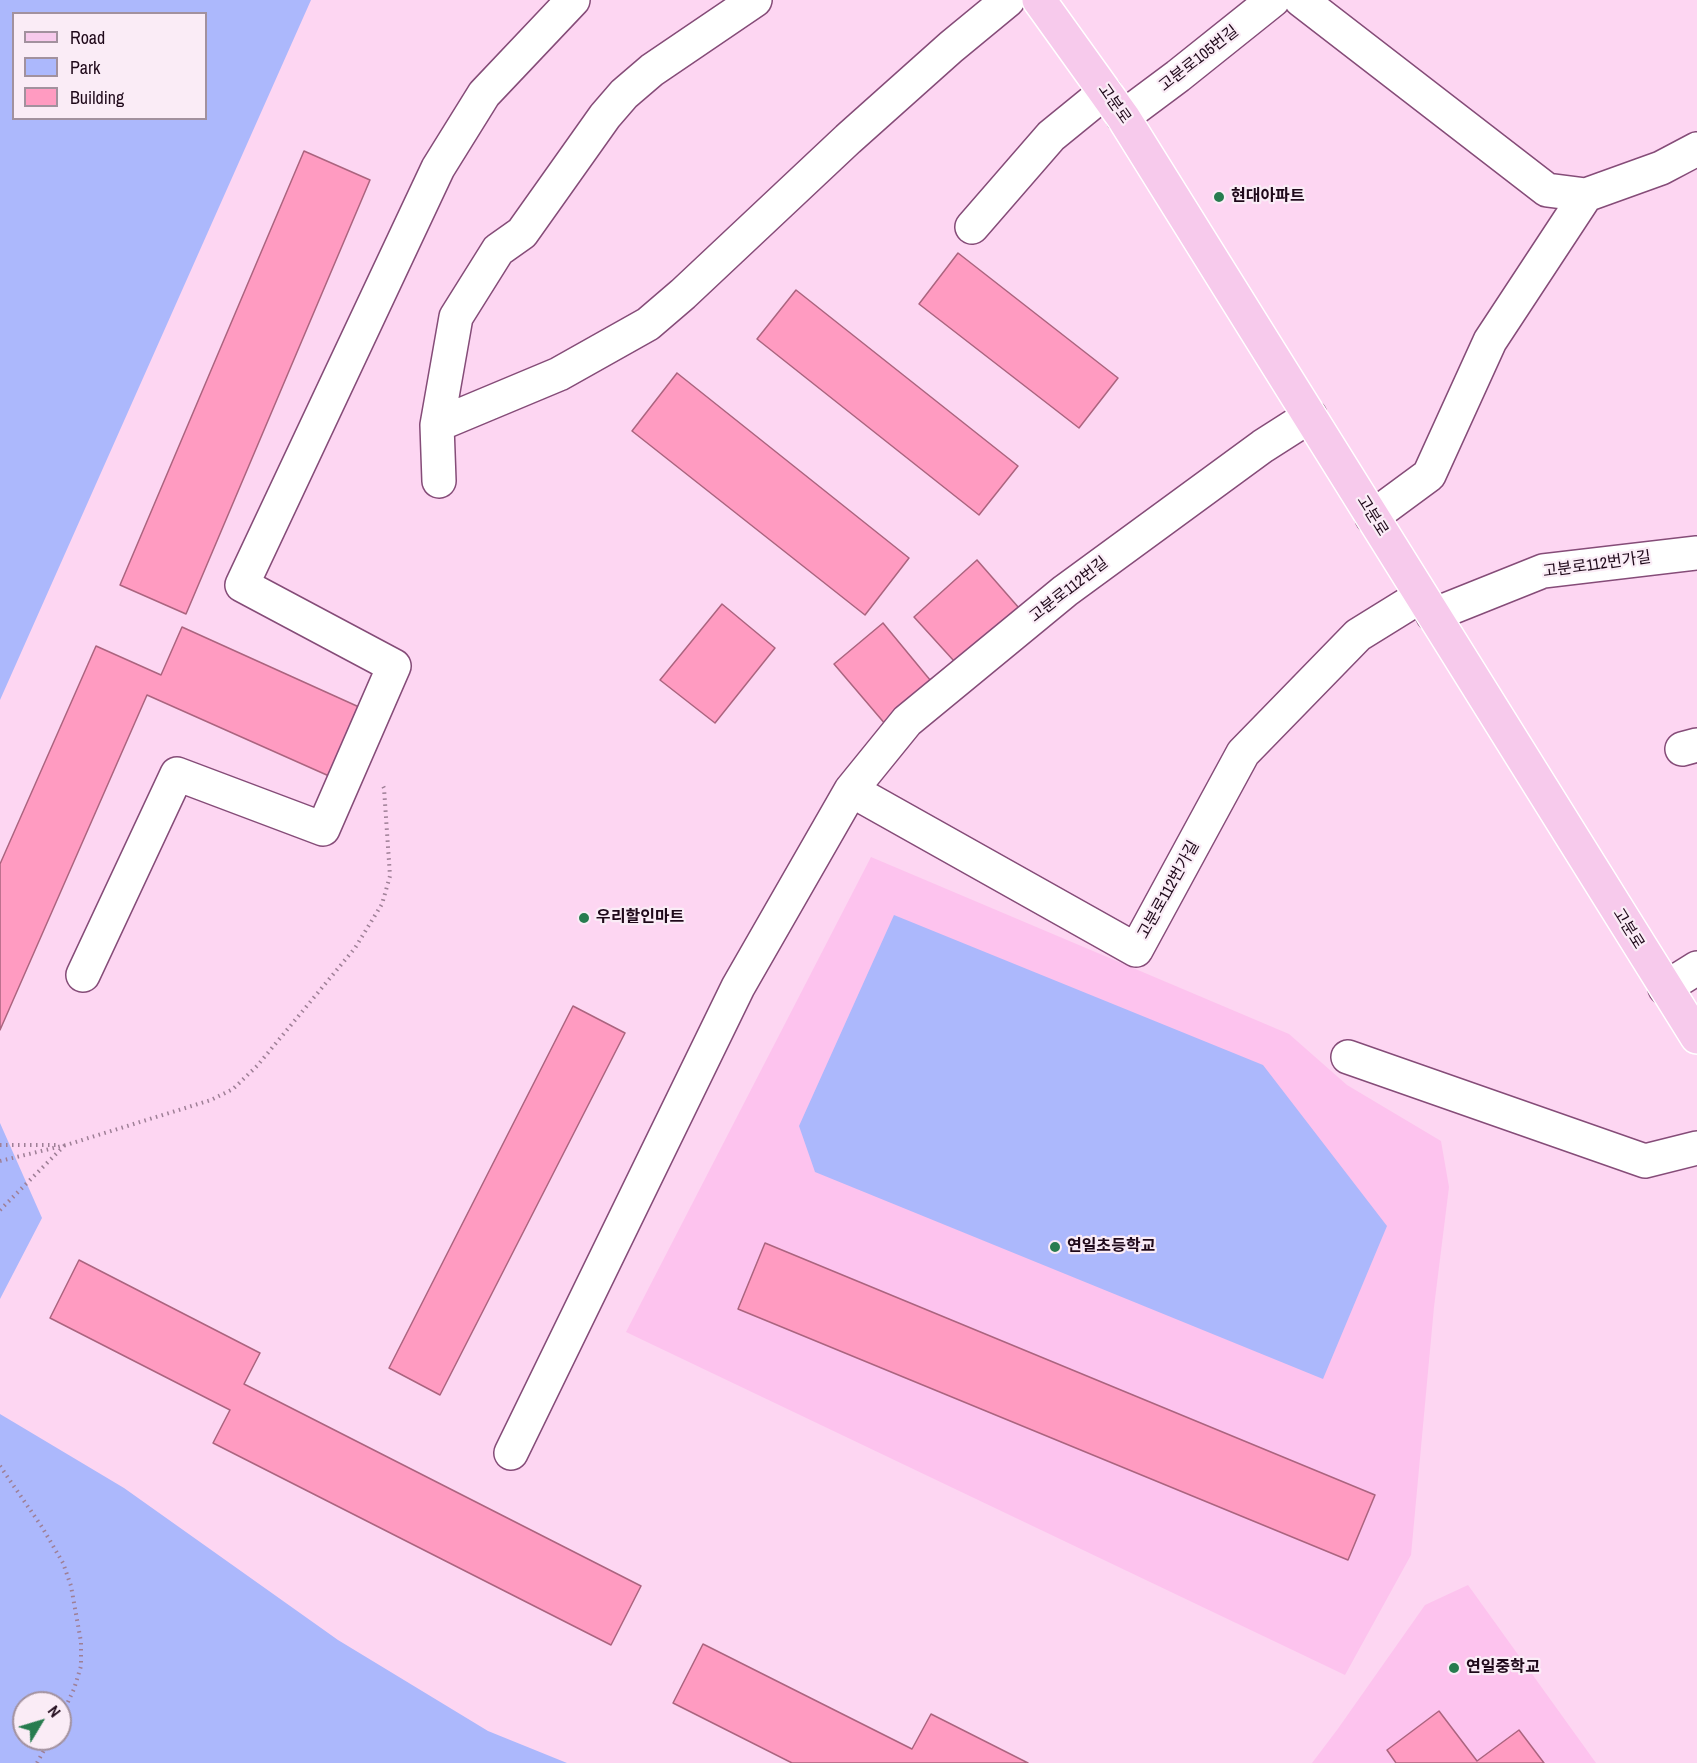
<!DOCTYPE html>
<meta charset="utf-8">
<style>
body{margin:0}
#map{position:relative;width:1697px;height:1763px;overflow:hidden;background:#fdd6f2;font-family:"Archivo Narrow",sans-serif}
canvas{display:block}
.legend{position:absolute;left:12px;top:12px;width:195px;height:108px;box-sizing:border-box;background:#faecf6;border:2px solid #a2919e;margin:0;padding:8px 10px;list-style:none;font-size:18px;color:#1f091a}
.legend li{display:flex;align-items:center;gap:12px;height:30px}
.legend b{width:30px;border:2px solid #a2919e}
.north{position:absolute;left:12px;top:1691px;width:60px;height:60px;box-sizing:border-box;background:#faecf6;border:2px solid #a2919e;border-radius:50%;rotate:52deg;font-size:16px;font-weight:700;line-height:24px;text-align:center;color:#1f091a}
.north::after{content:'';display:block;margin:auto;width:21px;height:27px;background:#277c4f;clip-path:polygon(50% 0,100% 100%,50% 72%,0 100%)}
</style>
<div id="map">
<canvas width="1697" height="1763"></canvas>
<ul class="legend">
<li><b style="height:8px;background:#f7caec"></b>Road</li>
<li><b style="height:16px;background:#acb8fc"></b>Park</li>
<li><b style="height:16px;background:#ff9bc1"></b>Building</li>
</ul>
<div class="north">N</div>
</div>
<script>
const c = document.querySelector('canvas').getContext('2d');
c.lineJoin = 'round';
function fillPath(path, color) {
  c.fillStyle = color;
  c.fill(path, 'evenodd');
}
function shape(rows) {
  const path = new Path2D();
  for (const r of rows) {
    path.moveTo(r[0], r[1]);
    for (let i = 2; i < r.length; i += 2) path.lineTo(r[i], r[i + 1]);
  }
  return path;
}
function stroke(path, color, width, dash) {
  c.strokeStyle = color;
  c.lineWidth = width;
  c.lineCap = dash ? 'butt' : 'round';
  c.setLineDash(dash || []);
  c.stroke(path);
}
function drawText(font, color, halo, rows, align = 'center') {
  c.font = font + ' "Archivo Narrow","Noto Sans KR",sans-serif';
  c.lineWidth = 4.5;
  c.setLineDash([]);
  c.textBaseline = 'middle';
  c.strokeStyle = halo;
  c.fillStyle = color;
  for (const [text, x, y, turn = 0] of rows) {
    c.save();
    c.translate(x, y);
    c.rotate((+turn || 0) * Math.PI / 180);
    c.textAlign = isNaN(turn) ? turn : align;
    if (halo) c.strokeText(text, 0, 0);
    c.fillText(text, 0, 0);
    c.restore();
  }
}
fillPath(shape([
 [871,857,1289,1034,1347,1085,1441,1141,1449,1187,1434,1307,1411,1555,1345,1675,626,1332],
 [1468,1585,1596,1763,1312,1763,1337,1730,1425,1605]
]), '#fdc3ee');
fillPath(shape([
 [0,0,311,0,0,700],
 [14,14,206,14,206,118,14,118],
 [894,915,1263,1065,1387,1226,1323,1379,815,1172,799,1126],
 [0,1123,42,1218,0,1299],
 [0,1414,124,1488,338,1640,488,1731,567,1763,0,1763],
 [24,1703,60,1703,60,1739,24,1739]
]), '#acb8fc');
const building = shape([
 [304,151,370,180,186,614,120,585,304,151],
 [958,253,1118,378,1079,428,919,304,958,253],
 [796,290,1018,466,979,515,757,339,796,290],
 [677,373,909,558,865,615,632,431,677,373],
 [977,560,1026,616,964,672,914,617,977,560],
 [722,604,775,648,715,723,660,680,722,604],
 [883,623,940,692,892,732,834,664,883,623],
 [182,627,359,707,329,776,147,695,0,1030,0,864,96,646,161,675,182,627],
 [573,1006,625,1033,440,1395,389,1368,573,1006],
 [765,1243,1375,1495,1348,1560,738,1309,765,1243],
 [79,1260,260,1353,244,1384,641,1586,611,1645,213,1443,230,1410,50,1318,79,1260],
 [703,1644,912,1749,931,1714,1028,1763,792,1763,673,1703,703,1644],
 [1439,1711,1477,1761,1519,1730,1544,1763,1396,1763,1387,1750,1439,1711]
]);
fillPath(building, '#ff9bc1');
stroke(building, '#ab647f', 1.5);
const minor = shape([
 [1301,0,1547,190,1586,195,1661,168,1697,149],
 [1123,117,1178,76,1273,0],
 [972,227,1051,136,1105,92],
 [437,425,559,374,648,324,683,294,848,139,951,47,1008,0],
 [439,481,437,425,456,317,498,250,522,233,605,116,624,94,652,70,755,0],
 [1372,517,1429,475,1490,341,1586,195],
 [1433,615,1543,571,1697,553],
 [1682,749,1697,745],
 [851,790,1136,950,1243,753,1358,635,1421,596],
 [83,975,177,774,323,829,394,666,242,585,438,168,484,94,573,0],
 [1665,988,1697,968],
 [1348,1057,1645,1161,1697,1148],
 [511,1453,738,987,851,790,907,721,1065,591,1263,446,1310,416]
]);
const major = shape([
 [1039,0,1123,117,1697,1037]
]);
stroke(minor, '#854c78', 36);
stroke(major, '#fff', 36);
stroke(shape([
 [0,1145,59,1145],
 [0,1161,66,1145,211,1100,233,1089,257,1066,355,948,382,904,390,876,384,788,382,784],
 [0,1210,65,1145],
 [0,1466,42,1527,63,1563,71,1586,81,1642,81,1666,74,1689,60,1719],
 [37,1763,50,1739]
]), '#9e7f96', 4, [1.5, 4.5]);
stroke(minor, '#fff', 33);
stroke(major, '#f7caec', 33);
for (const [x, y, r, color] of [
 [1219,197,6,"#277c4f"],
 [584,918,6,"#277c4f"],
 [1055,1247,6,"#277c4f"],
 [1454,1668,6,"#277c4f"]
]) {
  const dot = new Path2D();
  dot.arc(x, y, r, 0, 2 * Math.PI);
  c.fillStyle = color;
  c.fill(dot);
  stroke(dot, '#faecf6', 2);
}
drawText('16px', '#1f091a', '#faecf6', [
 ["고분로105번길",1199,59,-38],
 ["고분로",1114,104,55],
 ["고분로",1372,516,58],
 ["고분로112번가길",1597,565,-8],
 ["고분로112번길",1069,590,-38],
 ["고분로112번가길",1169,890,-61],
 ["고분로",1628,929,58]
]);
drawText('bold 16px', '#1f091a', '#faecf6', [
 ["현대아파트",1231,197],
 ["우리할인마트",596,918],
 ["연일초등학교",1067,1247],
 ["연일중학교",1466,1668]
], 'left');
</script>
